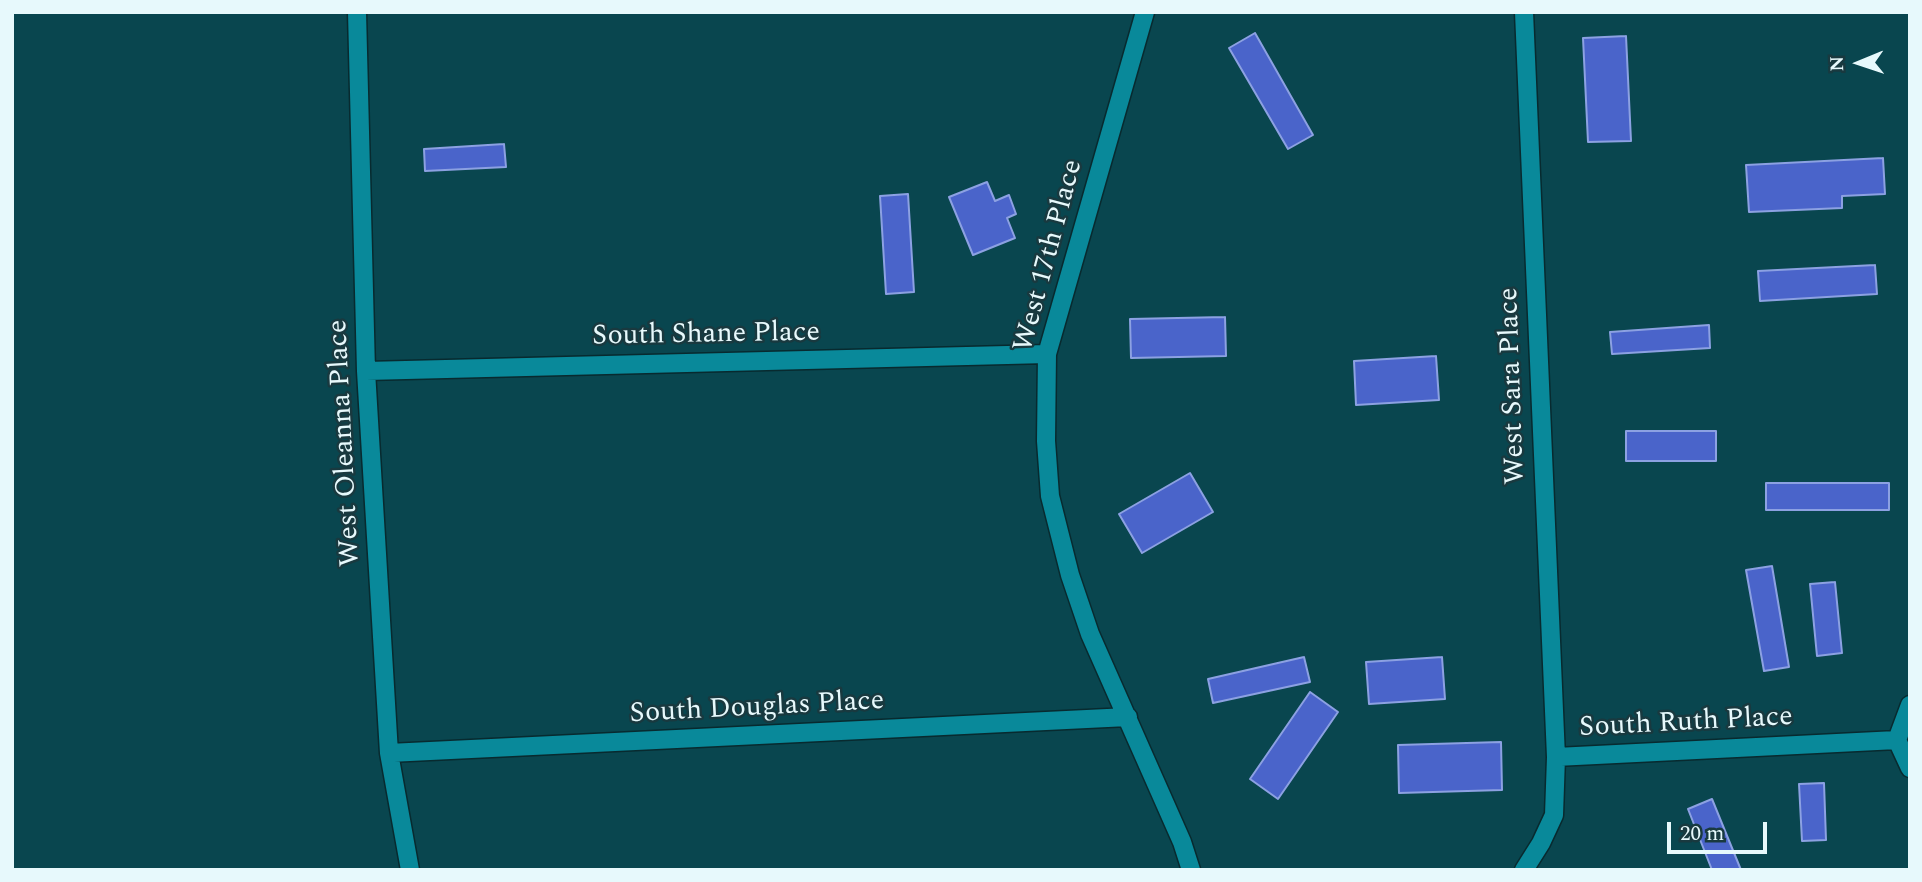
<!DOCTYPE html>
<style>
body{margin:0}
#map{position:relative;width:1922px;height:882px;overflow:hidden;background:#09464f;font-family:Spectral,serif}
canvas{display:block}
.frame{position:absolute;inset:0;border:14px solid #e7f9fc;pointer-events:none}
.north{position:absolute;left:1824px;top:28px;width:70px;height:70px;-webkit-text-stroke:5px #19393f;paint-order:stroke;rotate:268deg;font-size:19px;font-weight:700;line-height:28px;text-align:center;color:#e7f9fc}
.north::after{content:'';display:block;margin:auto;width:24px;height:32px;background:#e7f9fc;clip-path:polygon(50% 0,100% 100%,50% 72%,0 100%)}
.scale{position:absolute;left:1667px;top:822px;width:100px;height:32px;box-sizing:border-box;border:4px solid #e7f9fc;border-top:0;padding-left:9px;font-size:21px;line-height:24px;white-space:nowrap;color:#e7f9fc;-webkit-text-stroke:5px #19393f;paint-order:stroke}
</style>
<div id="map">
<canvas width="1922" height="882"></canvas>
<div class="frame"></div>
<div class="north">N</div>
<div class="scale">20 m</div>
</div>
<script>
const c = document.querySelector('canvas').getContext('2d');
c.lineJoin = 'round';
function fillPath(path, color) {
  c.fillStyle = color;
  c.fill(path, 'evenodd');
}
function shape(rows) {
  const path = new Path2D();
  for (const r of rows) {
    path.moveTo(r[0], r[1]);
    for (let i = 2; i < r.length; i += 2) path.lineTo(r[i], r[i + 1]);
  }
  return path;
}
function stroke(path, color, width, dash) {
  c.strokeStyle = color;
  c.lineWidth = width;
  c.lineCap = dash ? 'butt' : 'round';
  c.setLineDash(dash || []);
  c.stroke(path);
}
function drawText(font, color, halo, rows, align = 'center') {
  c.font = font + ' Spectral,serif';
  c.lineWidth = 5;
  c.setLineDash([]);
  c.textBaseline = 'middle';
  c.strokeStyle = halo;
  c.fillStyle = color;
  for (const [text, x, y, turn = 0] of rows) {
    c.save();
    c.translate(x, y);
    c.rotate((+turn || 0) * Math.PI / 180);
    c.textAlign = isNaN(turn) ? turn : align;
    if (halo) c.strokeText(text, 0, 0);
    c.fillText(text, 0, 0);
    c.restore();
  }
}
const building = shape([
 [1255,33,1313,135,1288,149,1229,48,1255,33],
 [1626,36,1631,141,1588,142,1583,38,1626,36],
 [504,144,506,167,425,171,424,149,504,144],
 [1883,158,1885,194,1842,196,1842,208,1749,212,1746,165,1883,158],
 [987,182,995,201,1009,195,1016,214,1007,218,1015,238,973,255,949,197,987,182],
 [908,194,914,292,886,294,880,196,908,194],
 [1875,265,1877,294,1760,301,1758,271,1875,265],
 [1225,317,1226,356,1131,358,1130,319,1225,317],
 [1709,325,1710,348,1612,354,1610,332,1709,325],
 [1436,356,1439,400,1356,405,1354,361,1436,356],
 [1626,431,1716,431,1716,461,1626,461,1626,431],
 [1190,473,1213,512,1142,553,1119,514,1190,473],
 [1766,483,1889,483,1889,510,1766,510,1766,483],
 [1772,566,1789,667,1764,671,1746,570,1772,566],
 [1835,582,1842,653,1817,656,1810,584,1835,582],
 [1304,657,1310,682,1213,703,1208,679,1304,657],
 [1442,657,1445,699,1369,704,1366,662,1442,657],
 [1310,692,1338,712,1278,799,1250,779,1310,692],
 [1501,742,1502,790,1399,793,1398,745,1501,742],
 [1824,783,1826,840,1802,841,1799,784,1824,783],
 [1712,799,1741,870,1712,870,1688,809,1712,799]
]);
fillPath(building, '#4a64ca');
stroke(building, '#8ca1e2', 2);
const minor = shape([
 [357,12,366,371,389,753,410,870],
 [1145,12,1047,354,1046,441,1050,496,1070,575,1090,634,1182,842,1191,870],
 [1524,12,1556,757],
 [366,371,1047,354],
 [1910,705,1897,740,1910,768],
 [389,753,1128,717],
 [1524,870,1541,843,1554,815,1556,757,1897,740]
]);
stroke(minor, '#082a2f', 21);
stroke(minor, '#09899a', 18);
drawText('28px', '#e7f9fc', '#19393f', [
 ["West 17th Place",1050,256,-75],
 ["South Shane Place",706,336,-1],
 ["West Sara Place",1514,386,-92],
 ["West Oleanna Place",346,443,-93],
 ["South Douglas Place",757,709,-3],
 ["South Ruth Place",1686,724,-3]
]);
</script>
